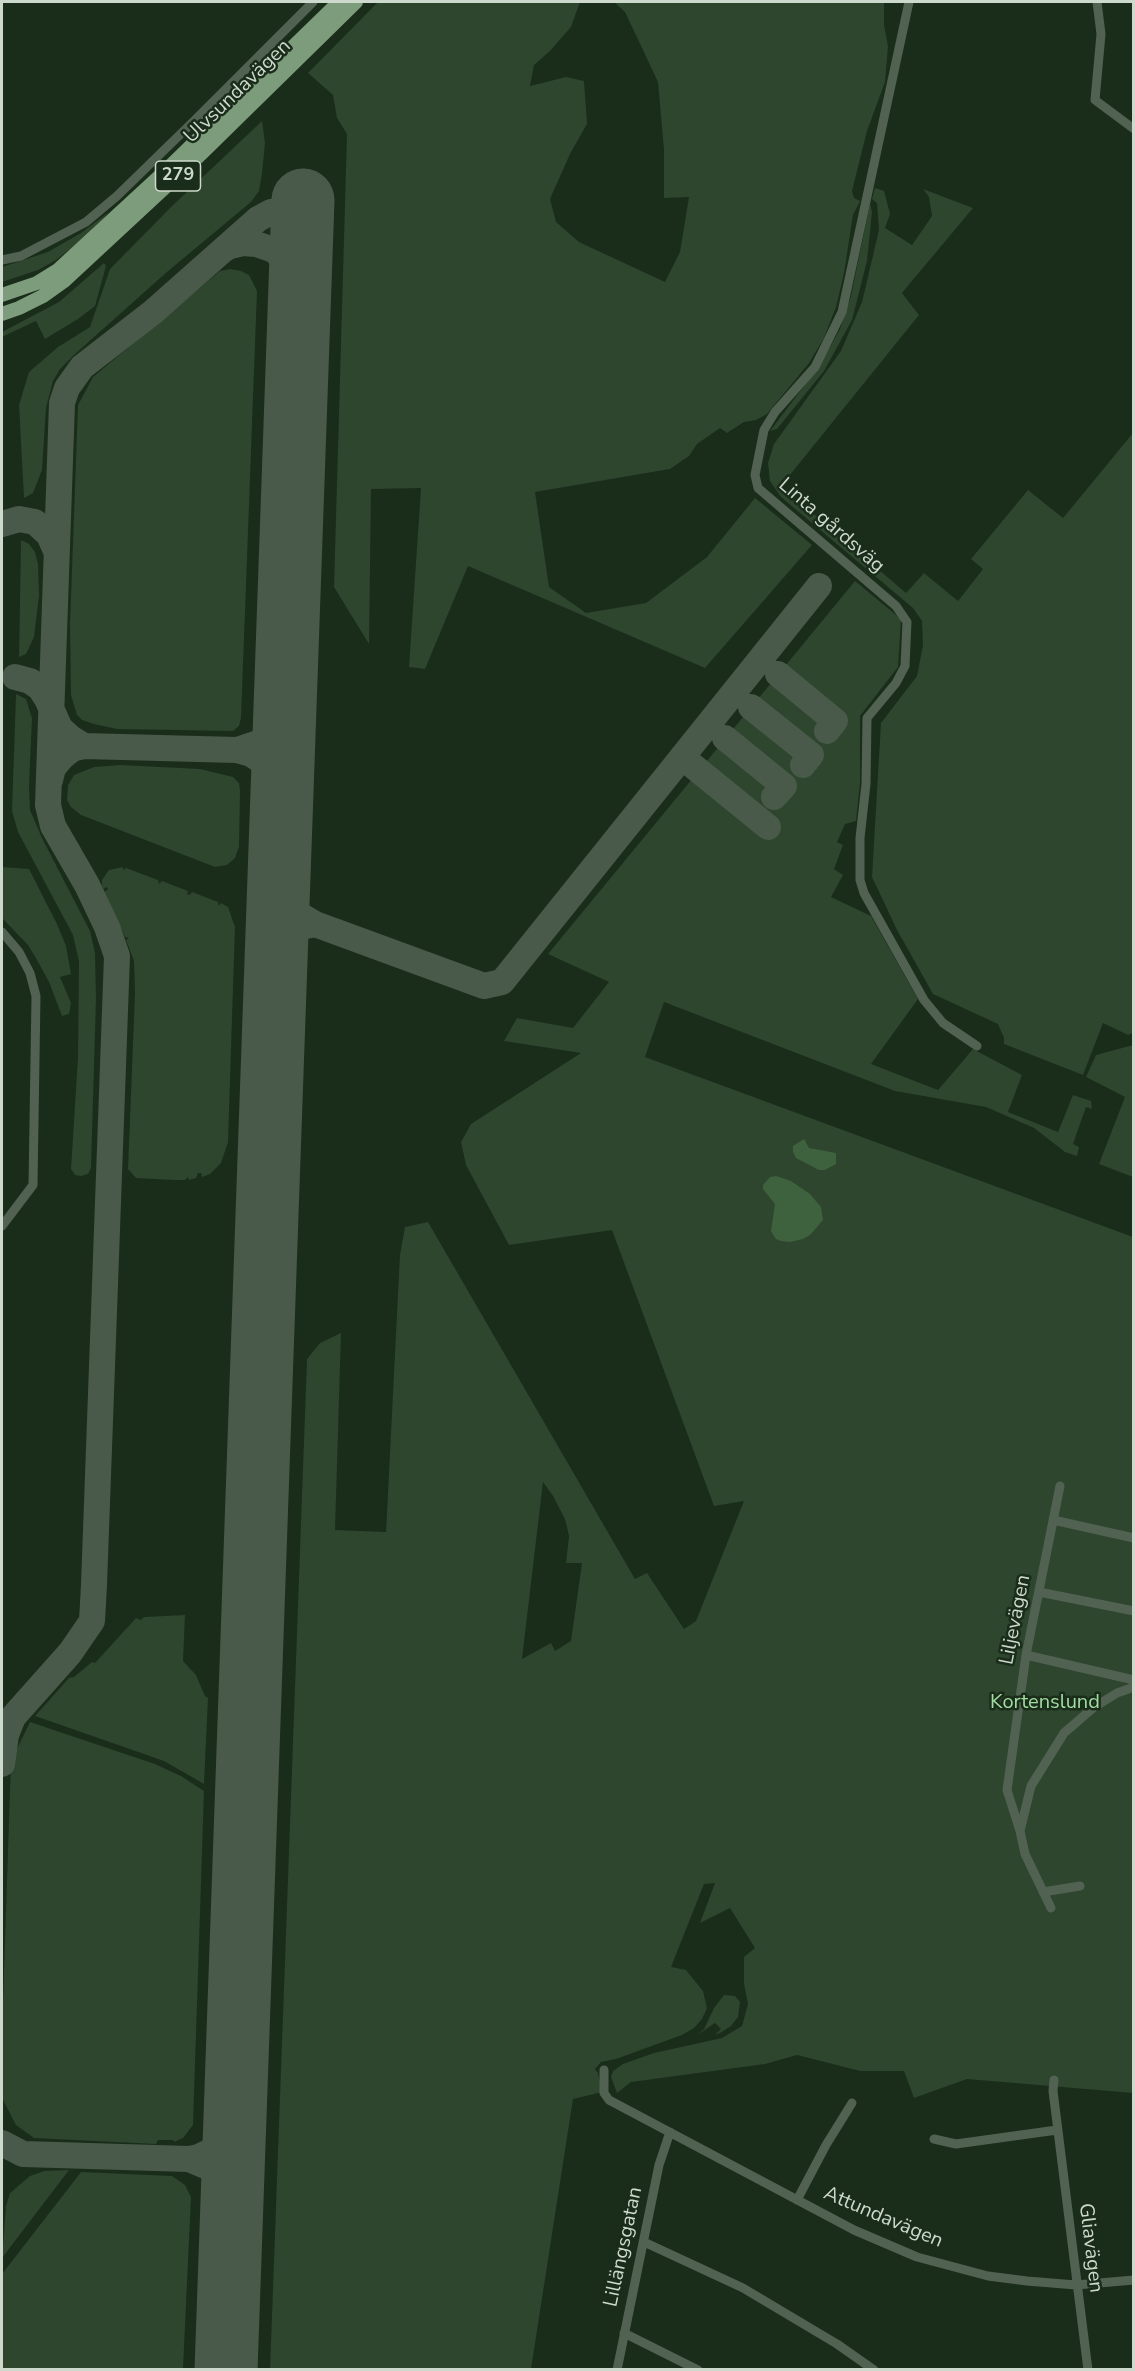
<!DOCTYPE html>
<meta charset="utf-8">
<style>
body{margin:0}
#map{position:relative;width:1135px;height:2371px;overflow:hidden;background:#1a2c1a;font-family:"Nunito Sans",sans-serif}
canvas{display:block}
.frame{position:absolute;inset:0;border:3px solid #cdd9cd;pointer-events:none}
</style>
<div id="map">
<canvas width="1135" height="2371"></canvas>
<div class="frame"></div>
</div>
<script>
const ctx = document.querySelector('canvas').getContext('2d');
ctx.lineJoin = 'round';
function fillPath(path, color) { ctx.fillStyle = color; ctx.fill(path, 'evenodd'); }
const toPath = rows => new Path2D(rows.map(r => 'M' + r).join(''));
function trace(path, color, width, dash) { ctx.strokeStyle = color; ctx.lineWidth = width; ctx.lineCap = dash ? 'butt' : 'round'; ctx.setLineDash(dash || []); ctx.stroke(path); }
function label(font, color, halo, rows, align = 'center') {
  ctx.font = font + ' "Nunito Sans",sans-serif'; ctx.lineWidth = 5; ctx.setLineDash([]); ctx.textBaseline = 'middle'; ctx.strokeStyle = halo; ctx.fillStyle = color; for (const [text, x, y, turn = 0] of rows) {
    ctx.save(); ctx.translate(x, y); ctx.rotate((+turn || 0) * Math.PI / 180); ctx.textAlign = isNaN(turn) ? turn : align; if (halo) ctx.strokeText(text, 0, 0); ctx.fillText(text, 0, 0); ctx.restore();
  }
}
fillPath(toPath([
 [378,2,580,2,571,27,550,51,534,65,530,86,566,77,584,81,587,124,570,154,550,199,556,222,579,242,665,282,680,252,689,197,664,198,664,150,658,82,625,12,614,2,884,2,884,25,888,46,885,82,867,131,852,191,854,198,860,201,853,215,844,273,836,307,824,338,809,363,767,414,756,420,744,422,727,433,720,428,697,444,689,456,670,469,535,492,549,587,586,613,646,603,707,557,755,498,812,545,705,668,468,566,425,669,409,667,421,488,371,489,369,644,334,587,347,134,337,118,333,95,308,73],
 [262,121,265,143,262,174,259,191,251,202,167,272,75,354,60,369,53,381,46,408,42,470,33,493,24,498,19,405,29,372,58,347,90,327,110,269,172,206],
 [875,188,884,191,890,214,885,228,912,245,932,216,929,197,923,189,973,208,902,293,919,315,781,486,906,593,924,573,958,601,983,569,971,559,1028,490,1063,518,1133,433,1133,1033,1128,1035,1103,1023,1083,1075,1004,1044,1004,1038,998,1024,933,994,897,930,872,877,881,723,917,676,923,645,922,621,913,608,781,497,770,481,768,463,774,444,841,351,862,302,879,230,877,203,872,199],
 [870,203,872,212,867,261,852,320,824,371,777,429,770,431,820,365,840,329,851,296],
 [109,212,88,235,56,260,38,270,2,282,2,267,48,252,81,233],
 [104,263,106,266,95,306,78,319,45,339,36,321,2,337,2,332,59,302],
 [230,269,241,271,249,275,257,291,241,718,239,726,233,731,117,729,94,724,82,720,77,715,71,695,70,624,78,405,93,377,220,271],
 [21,540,29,544,35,552,38,564,39,596,34,637,26,654,19,657],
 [855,581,901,619,898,667,860,716,860,783,856,821,845,824,837,842,843,845,834,869,843,875,831,897,871,916,918,999,871,1064,938,1090,973,1049,1022,1075,1008,1112,1058,1132,1073,1095,1091,1101,1092,1109,1086,1107,1073,1144,1079,1147,1077,1156,1065,1152,1034,1128,986,1107,895,1091,664,1002,645,1057,1133,1237,1133,2093,967,2079,914,2098,904,2071,860,2071,797,2055,765,2064,631,2082,617,2093,611,2077,613,2071,623,2064,654,2053,722,2038,742,2026,748,2004,744,1984,744,1957,755,1948,730,1908,700,1923,715,1883,704,1884,671,1967,686,1970,703,1991,707,2008,702,2019,694,2028,682,2035,616,2059,601,2062,595,2069,598,2073,602,2092,573,2099,531,2369,270,2370,307,1359,320,1343,341,1333,335,1530,386,1532,400,1255,405,1227,428,1222,635,1579,647,1573,684,1629,696,1621,744,1501,714,1506,612,1230,509,1245,466,1165,461,1142,471,1124,581,1053,504,1041,517,1018,573,1028,609,982,548,954],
 [543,1482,553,1496,565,1519,569,1536,566,1563,582,1563,571,1641,555,1651,551,1643,522,1659],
 [16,694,26,699,32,718,29,785,30,810,42,838,90,931,95,953,96,999,91,1168,88,1174,81,1176,75,1175,71,1169,78,1057,79,961,73,935,18,832,12,811],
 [120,765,200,769,233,777,239,783,240,791,239,847,235,858,227,865,215,867,81,815,71,807,67,800,68,785,74,775,94,767],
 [2,867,29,869,57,924,66,946,71,974,60,977,71,1003,69,1014,62,1016,49,982,37,960,28,945,2,918],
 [123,867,123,870,126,868,158,880,159,884,162,881,188,891,187,894,190,895,192,892,218,902,219,906,221,903,228,907,235,927,228,1142,221,1163,210,1174,202,1177,201,1173,198,1173,196,1178,189,1180,188,1177,185,1180,174,1180,136,1178,128,1169,135,993,134,961,126,940,129,938,125,937,104,892,108,889,107,887,103,889,102,886,102,880,109,870],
 [1133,1045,1134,1045,1133,1177,1099,1164,1125,1097,1086,1077,1096,1055],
 [185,1615,183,1661,196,1675,205,1696,208,1698,204,1784,164,1761,35,1716,69,1678,74,1677,92,1662,95,1663,136,1618,141,1620,144,1617],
 [30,1722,155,1764,181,1776,204,1791,193,2125,183,2138,174,2142,173,2140,158,2140,156,2144,34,2138,16,2125,2,2098,2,2032,11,1761],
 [724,1995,735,1996,740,2002,738,2017,731,2026,720,2033,715,2035,721,2029,715,2023,696,2036,704,2029,714,2008],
 [69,2170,2,2258,6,2206,10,2193,30,2176,44,2171],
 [81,2172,172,2176,185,2185,191,2197,183,2369,2,2369,2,2274]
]), '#2e452e');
fillPath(toPath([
 [804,1139,809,1148,836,1153,836,1164,825,1170,819,1170,796,1158,793,1152,793,1146],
 [776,1176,791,1181,810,1194,821,1207,823,1220,810,1235,803,1239,790,1242,781,1241,776,1239,771,1231,775,1204,763,1189,763,1185,770,1177]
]), '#3e623e');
trace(toPath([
 [223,250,230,246,243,243,256,244,274,250,292,267,297,281,300,298],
 [2,524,19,519,35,522,49,535,56,551],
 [778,674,835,721,827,731],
 [15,677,30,681,40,688,47,699,60,728,71,738,84,746,72,749,62,757,53,768,50,780],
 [751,707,811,755,803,765],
 [725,738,784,786,774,797],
 [84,746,237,750],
 [682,757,768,827],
 [282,792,274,775,265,763,251,754,237,750,264,741,275,731,285,715],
 [315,924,484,986,502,982,819,586],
 [276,958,279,944,287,933,301,927,315,924,293,911,284,899,279,880],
 [2,1764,6,1735,13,1717,70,1653,92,1621,94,1585,117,956,107,927,87,885,53,826,48,805,62,403,67,388,82,367,153,312,258,219,271,212,287,209,298,216,302,228],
 [2,2143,23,2154,189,2159,199,2157,217,2148,223,2141,235,2116],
 [189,2159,208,2167,218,2174,228,2192,232,2206]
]), '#4a5a4a', 26);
trace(toPath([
 [226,2370,303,200]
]), '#4a5a4a', 63);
trace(toPath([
 [909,2,842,312,815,367,775,412,764,430,755,475,758,488,896,606,907,622,905,666,896,683,867,718,866,784,860,838,860,880,864,893,924,1000,943,1023,977,1046],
 [1097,2,1101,34,1095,100,1134,129],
 [2,260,21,256,86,222,117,196,195,120,313,2],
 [2,932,19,952,30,973,36,996,33,1185,2,1226],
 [1053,1520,1134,1538],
 [1039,1592,1134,1611],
 [1026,1655,1134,1680],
 [1020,1831,1007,1790,1026,1655,1060,1486],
 [1043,1892,1080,1886],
 [1051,1908,1025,1854,1020,1831,1031,1786,1064,1733,1093,1708,1117,1693,1134,1687],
 [604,2070,604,2093,609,2100,854,2230,917,2257,988,2276,1027,2281,1076,2285,1134,2280],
 [1054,2080,1053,2091,1088,2370],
 [934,2139,956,2144,1057,2130],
 [797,2200,826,2145,852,2103],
 [644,2242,743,2288,837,2344,874,2370],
 [624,2333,698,2370],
 [617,2370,659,2165,670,2132]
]), '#526252', 9);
trace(toPath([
 [2,295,37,283,58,270,161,175,339,2],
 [2,314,19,308,43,296,64,281,203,152,356,2]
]), '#7c9c7b', 14);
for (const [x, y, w] of [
 [178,176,45]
]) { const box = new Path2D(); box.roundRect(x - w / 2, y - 15, w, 30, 4.5); ctx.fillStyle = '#1a2c1a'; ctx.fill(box); trace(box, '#cdd9cd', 1.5); }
label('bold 18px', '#cdd9cd', null, [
 ["279",178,176]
]);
label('20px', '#cdd9cd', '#1a2c1a', [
 ["Ulvsundavägen",238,92,-44],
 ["Linta gårdsväg",831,526,41],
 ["Liljevägen",1016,1620,-79],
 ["Attundavägen",883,2218,23],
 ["Lillängsgatan",624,2247,-78],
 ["Gliavägen",1090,2248,83]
]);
label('20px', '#a2dca1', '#1a2c1a', [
 ["Kortenslund",1045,1703]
]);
</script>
